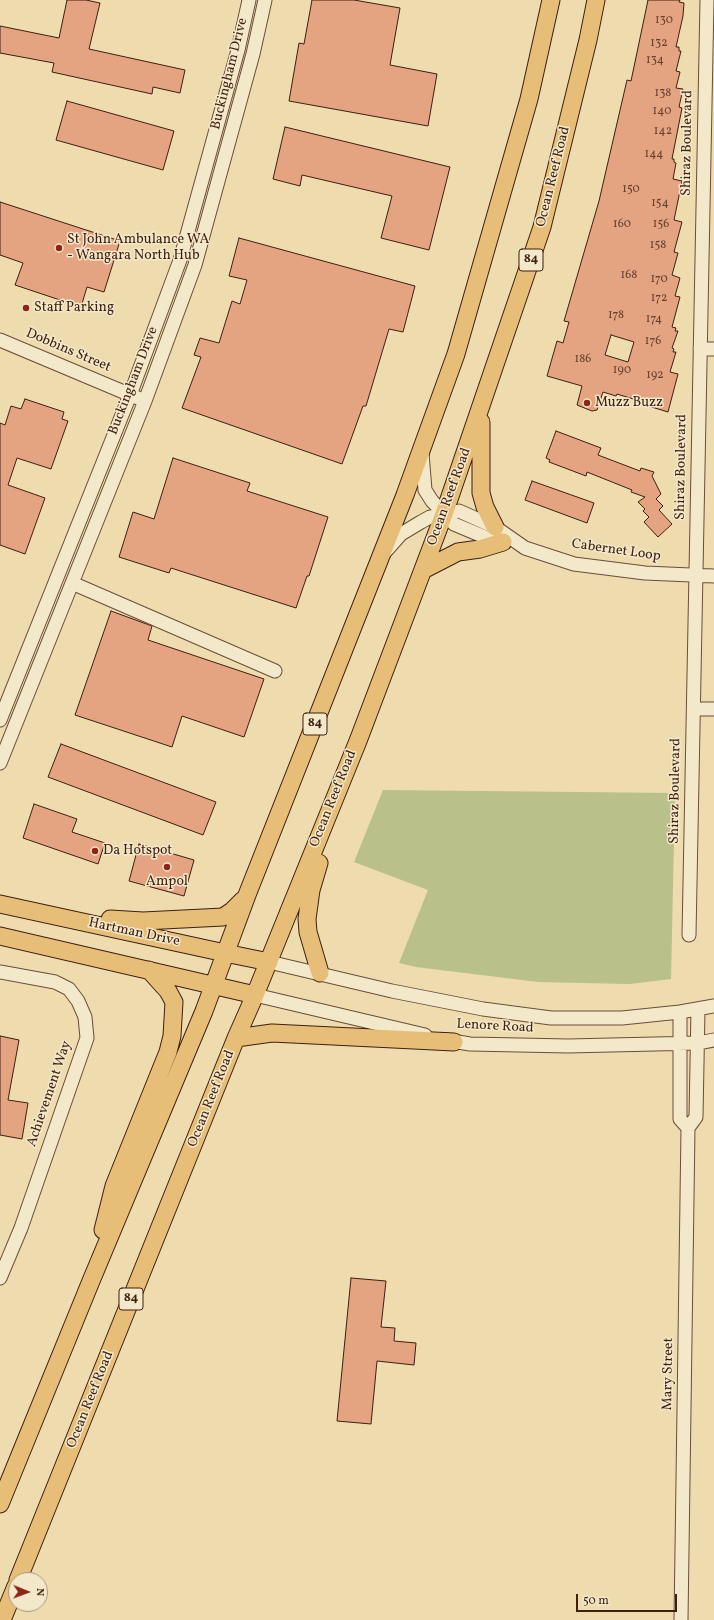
<!DOCTYPE html>
<style>
body{margin:0}
#map{position:relative;width:714px;height:1620px;overflow:hidden;background:#eedbae;font-family:Vollkorn,serif}
canvas{display:block}
.north{position:absolute;left:8px;top:1572px;width:40px;height:40px;box-sizing:border-box;background:#f4e8ca;border:1px solid #ab9880;border-radius:50%;rotate:91deg;font-size:11px;font-weight:700;line-height:16px;text-align:center;color:#3e1f11}
.north::after{content:'';display:block;margin:auto;width:14px;height:18px;background:#8f2418;clip-path:polygon(50% 0,100% 100%,50% 72%,0 100%)}
.scale{position:absolute;left:576px;top:1594px;width:101px;height:18px;box-sizing:border-box;border:2px solid #3e1f11;border-top:0;padding-left:5px;font-size:12px;line-height:14px;white-space:nowrap;color:#3e1f11;-webkit-text-stroke:3px #f4e8ca;paint-order:stroke}
</style>
<div id="map">
<canvas width="714" height="1620"></canvas>
<div class="north">N</div>
<div class="scale">50 m</div>
</div>
<script>
const ctx = document.querySelector('canvas').getContext('2d');
ctx.lineJoin = 'round';
function fillPath(path, color) { ctx.fillStyle = color; ctx.fill(path, 'evenodd'); }
const toPath = rows => new Path2D(rows.map(r => 'M' + r).join(''));
function trace(path, color, width, dash) { ctx.strokeStyle = color; ctx.lineWidth = width; ctx.lineCap = dash ? 'butt' : 'round'; ctx.setLineDash(dash || []); ctx.stroke(path); }
function label(font, color, halo, rows, align = 'center') {
  ctx.font = font + ' Vollkorn,serif'; ctx.lineWidth = 3; ctx.setLineDash([]); ctx.textBaseline = 'middle'; ctx.strokeStyle = halo; ctx.fillStyle = color; for (const [text, x, y, turn = 0] of rows) {
    ctx.save(); ctx.translate(x, y); ctx.rotate((+turn || 0) * Math.PI / 180); ctx.textAlign = isNaN(turn) ? turn : align; if (halo) ctx.strokeText(text, 0, 0); ctx.fillText(text, 0, 0); ctx.restore();
  }
}
fillPath(toPath([
 [383,790,675,793,671,979,630,984,538,982,416,967,399,963,428,890,354,862]
]), '#b9c08a');
const building = toPath([
 [67,0,86,0,100,3,89,49,185,70,180,93,153,87,152,94,52,72,54,63,0,53,0,26,59,38,67,0],
 [312,0,354,0,400,8,390,65,437,74,428,126,289,101,299,43,304,44,312,0],
 [648,0,680,0,679,2,684,3,683,16,676,47,679,47,679,51,681,51,676,71,680,72,676,88,683,89,679,107,682,108,672,159,674,159,674,162,676,163,673,179,682,181,674,220,682,222,674,252,678,253,672,275,680,278,675,296,680,297,672,327,676,328,675,331,678,331,672,348,674,349,673,352,676,352,670,372,678,374,668,412,645,405,646,403,617,394,616,396,603,392,597,410,592,411,577,405,582,386,547,376,557,341,563,343,569,322,564,321,599,201,627,80,631,81,648,0],
 [611,335,634,342,628,362,605,355,611,335],
 [67,101,174,131,163,170,56,140,67,101],
 [285,127,450,167,429,250,381,238,392,196,302,175,300,186,273,179,285,127],
 [0,202,120,241,104,292,87,287,81,307,15,285,23,263,0,255,0,202],
 [239,238,415,286,403,332,389,329,366,406,363,406,342,464,182,408,201,357,194,355,200,338,219,343,232,301,240,304,247,280,229,276,239,238],
 [25,399,64,412,62,419,68,421,51,469,17,458,8,485,45,498,25,554,0,545,0,423,5,425,11,406,21,409,25,399],
 [556,431,601,448,598,455,640,471,641,468,654,472,652,476,661,494,656,499,663,506,659,510,672,524,658,537,644,522,649,517,643,511,645,509,638,502,645,497,631,492,632,490,587,472,586,476,549,462,550,460,546,458,556,431],
 [173,458,250,483,247,491,328,517,309,576,307,576,296,608,171,568,169,573,119,557,133,512,154,519,173,458],
 [532,481,594,503,587,523,525,500,532,481],
 [111,611,152,626,148,640,264,679,244,737,182,716,172,747,75,715,111,611],
 [61,744,216,802,203,835,48,777,61,744],
 [34,804,77,819,72,832,105,843,98,864,23,838,34,804],
 [139,844,194,860,184,896,129,881,139,844],
 [0,1036,19,1040,8,1100,28,1103,22,1139,0,1135,0,1036],
 [351,1278,386,1281,381,1327,395,1328,394,1341,416,1343,414,1365,377,1361,371,1424,337,1421,351,1278]
]);
fillPath(building, '#e4a381');
trace(building, '#3e1f11', 1);
const minor = toPath([
 [0,340,138,398],
 [700,349,714,349],
 [422,453,425,490,432,501,454,524,492,540,503,542],
 [386,551,401,534,421,522,430,517,459,511,495,527,525,548,574,564,645,573,714,576],
 [72,583,275,671],
 [694,709,714,709],
 [0,720,130,395,180,260,238,50,249,0],
 [0,763,145,401,195,265,253,54,265,0],
 [689,935,707,0],
 [269,962,392,991,483,1009,551,1018,622,1018,680,1012,714,1006],
 [0,972,55,982,69,989,78,1001,85,1017,87,1038,21,1228,0,1278],
 [255,995,425,1035],
 [680,1012,680,1119,688,1128],
 [446,1040,470,1044,568,1046,698,1043,714,1040],
 [681,1620,688,1128,696,1117,698,1009]
]);
const major = toPath([
 [481,422,481,493,485,507,495,527],
 [423,570,458,552,480,549,503,542],
 [319,863,311,890,307,919,308,932,320,973],
 [0,904,225,953,269,962],
 [110,919,143,921,223,917,232,911,243,900],
 [0,936,255,995],
 [236,1038,272,1033,454,1042],
 [103,1230,114,1186,168,1052,172,1036,174,1002,168,991,149,970],
 [0,1504,91,1281,204,1011,247,895,405,495,456,354,529,99,551,0],
 [18,1580,236,1038,255,995,358,741,444,514,542,227,588,40,596,0],
 [2,1620,16,1586]
]);
trace(minor, '#6a4e38', 15);
trace(major, '#3e1f11', 19);
trace(minor, '#f4e8ca', 13);
trace(major, '#e7be77', 17);
for (const [x, y, r, color] of [
 [59,248,4,"#8f2418"],
 [26,308,4,"#8f2418"],
 [587,403,4,"#8f2418"],
 [95,851,4,"#8f2418"],
 [167,867,4,"#8f2418"]
]) { const dot = new Path2D(); dot.arc(x, y, r, 0, 2 * Math.PI); ctx.fillStyle = color; ctx.fill(dot); trace(dot, '#f4e8ca', 1.5); }
label('12px', '#68402d', null, [
 ["130",664,21],
 ["132",659,44],
 ["134",655,61],
 ["138",663,94],
 ["140",662,112],
 ["142",663,132],
 ["144",654,155],
 ["150",631,190],
 ["154",660,204],
 ["160",622,225],
 ["156",661,225],
 ["158",658,246],
 ["168",629,276],
 ["170",659,280],
 ["172",659,299],
 ["178",616,316],
 ["174",654,320],
 ["176",653,342],
 ["186",583,360],
 ["190",622,371],
 ["192",655,376]
]);
for (const [x, y, w] of [
 [531,260,24],
 [315,724,24],
 [131,1299,24]
]) { const box = new Path2D(); box.roundRect(x - w / 2, y - 11, w, 22, 3); ctx.fillStyle = '#f4e8ca'; ctx.fill(box); trace(box, '#3e1f11', 1); }
label('bold 13px', '#3e1f11', null, [
 ["84",531,260],
 ["84",315,724],
 ["84",131,1299]
]);
label('14px', '#3e1f11', '#f4e8ca', [
 ["Buckingham Drive",230,74,-76],
 ["Shiraz Boulevard",688,143,-89],
 ["Ocean Reef Road",554,177,-76],
 ["Dobbins Street",68,351,23],
 ["Buckingham Drive",134,381,-69],
 ["Shiraz Boulevard",682,467,-89],
 ["Ocean Reef Road",450,497,-70],
 ["Cabernet Loop",616,551,8],
 ["Shiraz Boulevard",676,791,-89],
 ["Ocean Reef Road",334,799,-68],
 ["Hartman Drive",134,933,12],
 ["Lenore Road",495,1027,3],
 ["Achievement Way",50,1094,-71],
 ["Ocean Reef Road",212,1099,-68],
 ["Mary Street",669,1374,-89],
 ["Ocean Reef Road",91,1400,-68]
]);
label('14px', '#3e1f11', '#f4e8ca', [
 ["St John Ambulance WA",67,240],
 ["- Wangara North Hub",67,256],
 ["Staff Parking",34,308],
 ["Muzz Buzz",595,403],
 ["Da Hotspot",103,851],
 ["Ampol",167,882,"center"]
], 'left');
</script>
